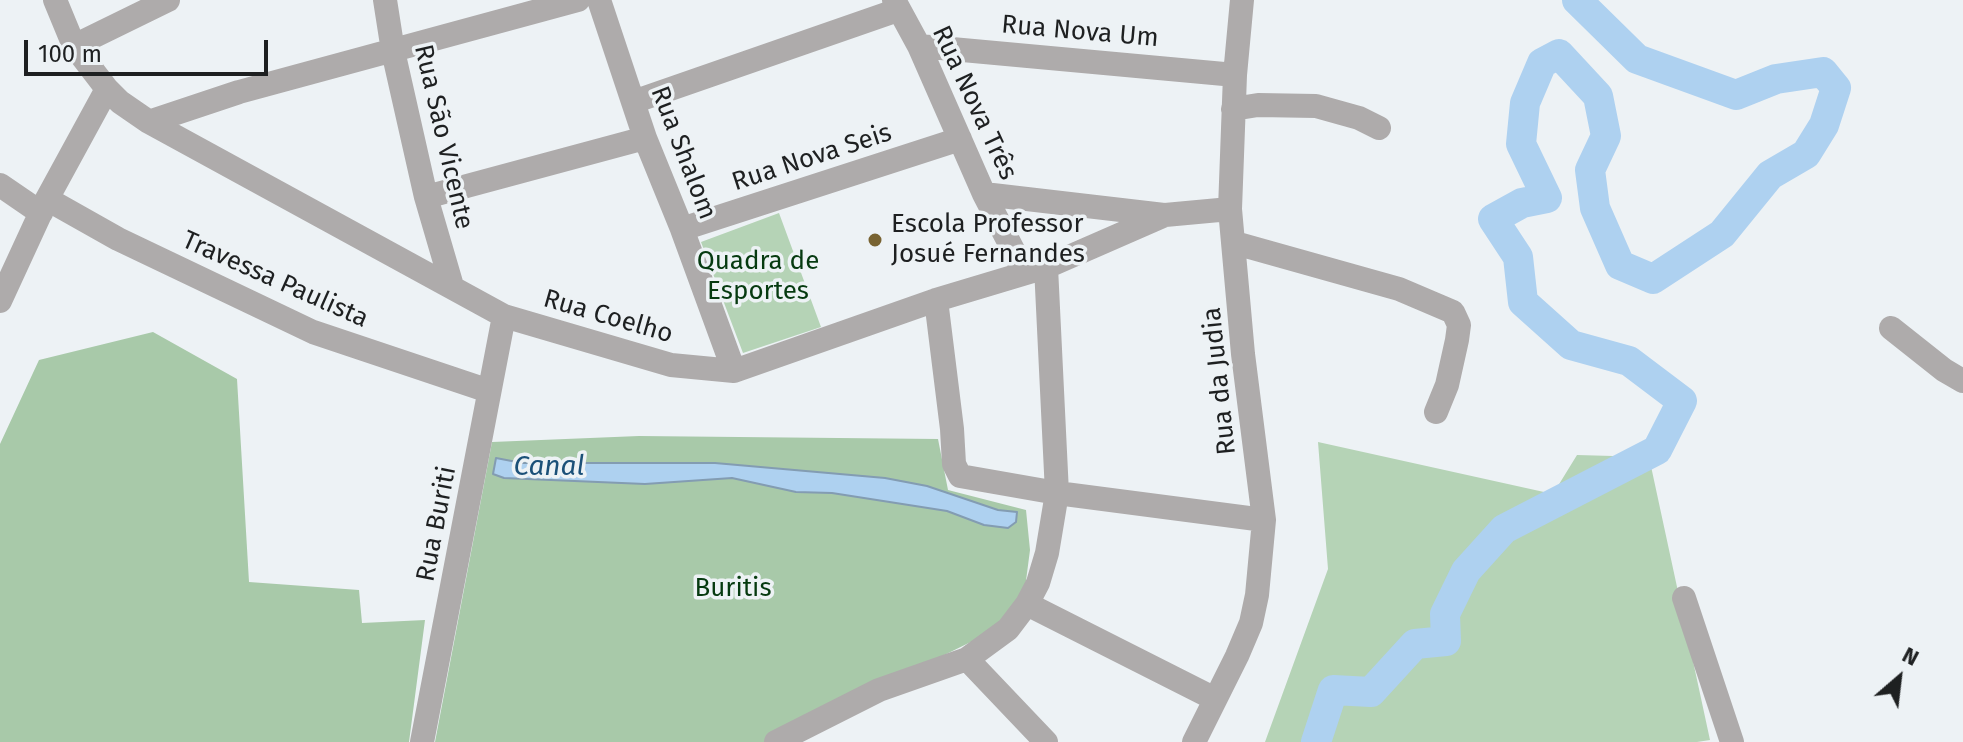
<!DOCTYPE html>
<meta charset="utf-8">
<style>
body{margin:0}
#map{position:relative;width:1963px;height:742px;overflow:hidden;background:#edf2f5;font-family:"Fira Sans",sans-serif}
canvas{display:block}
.north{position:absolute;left:1859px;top:638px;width:80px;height:80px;-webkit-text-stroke:6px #edf2f5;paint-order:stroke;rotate:28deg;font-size:22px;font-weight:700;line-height:32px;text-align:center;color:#1e2021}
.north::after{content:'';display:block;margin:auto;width:28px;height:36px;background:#1e2021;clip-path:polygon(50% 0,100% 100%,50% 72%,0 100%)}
.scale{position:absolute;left:24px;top:40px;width:244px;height:36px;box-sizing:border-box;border:4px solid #1e2021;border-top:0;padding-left:10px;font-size:24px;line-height:28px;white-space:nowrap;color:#1e2021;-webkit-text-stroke:6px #edf2f5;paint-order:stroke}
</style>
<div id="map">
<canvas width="1963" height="742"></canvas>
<div class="north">N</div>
<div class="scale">100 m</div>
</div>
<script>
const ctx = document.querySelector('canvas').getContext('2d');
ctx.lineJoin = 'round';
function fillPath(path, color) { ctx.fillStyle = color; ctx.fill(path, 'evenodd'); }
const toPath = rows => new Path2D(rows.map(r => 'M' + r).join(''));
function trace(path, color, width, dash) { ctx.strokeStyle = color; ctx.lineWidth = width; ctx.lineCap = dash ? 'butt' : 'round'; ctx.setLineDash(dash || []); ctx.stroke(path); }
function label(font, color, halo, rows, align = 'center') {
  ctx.font = font + ' "Fira Sans",sans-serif'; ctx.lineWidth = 7; ctx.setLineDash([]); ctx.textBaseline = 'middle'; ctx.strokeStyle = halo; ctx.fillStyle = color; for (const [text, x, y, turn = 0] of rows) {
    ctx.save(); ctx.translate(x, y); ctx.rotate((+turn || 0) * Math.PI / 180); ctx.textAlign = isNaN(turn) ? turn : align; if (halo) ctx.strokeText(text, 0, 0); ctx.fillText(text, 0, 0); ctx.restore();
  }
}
fillPath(toPath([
 [779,213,821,327,743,353,701,242],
 [1318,442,1553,494,1577,455,1649,457,1710,740,1697,742,1265,742,1328,569]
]), '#b5d3b6');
fillPath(toPath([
 [153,332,237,379,249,582,359,590,362,623,425,620,409,742,0,742,0,444,39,360],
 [639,436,938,439,948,490,1026,510,1030,550,1024,596,993,631,768,742,435,742,492,442]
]), '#a8c9a9');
const water = toPath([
 [496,458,522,463,715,463,885,478,927,486,998,510,1017,512,1016,522,1008,528,984,525,947,511,832,493,796,492,732,478,645,484,504,478,493,474,496,458]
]);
fillPath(water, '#aed1f0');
trace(water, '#839cb2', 2);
trace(toPath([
 [1316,742,1333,690,1371,692,1415,644,1446,641,1445,614,1466,571,1504,529,1657,450,1682,401,1629,361,1571,345,1523,302,1518,257,1493,219,1522,203,1547,198,1521,144,1525,103,1542,63,1559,54,1598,96,1606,136,1590,170,1595,208,1620,265,1653,279,1722,234,1770,175,1806,154,1824,125,1836,88,1823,72,1776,79,1736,95,1637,59,1577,0]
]), '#aed1f0', 30);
trace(toPath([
 [55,0,74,46,107,89,120,102,149,122,504,316,671,365,734,371,936,300,1046,267,1165,215,1230,209],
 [385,0,393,51,426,197,452,286],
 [599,0,645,138,682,229,734,371],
 [894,0,919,46,984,194,1025,273],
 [74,46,168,0],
 [919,46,1235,75],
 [633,102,898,10],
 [1233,109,1258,105,1316,106,1359,118,1379,128],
 [149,122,239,92,578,0],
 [0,185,41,213],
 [984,194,1164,215],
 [426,197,645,138],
 [47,199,118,239,313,332,489,391],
 [682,229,960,139],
 [1235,243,1399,289,1453,312,1459,325,1457,340,1447,385,1436,412],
 [936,300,952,429,954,464,960,476,1057,493,1264,520],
 [0,301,47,199,107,89],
 [1891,328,1944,370,1963,381],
 [1684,598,1732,742],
 [1027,604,1215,699],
 [967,659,1046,742],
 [422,742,504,316],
 [776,742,879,690,967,659,1008,629,1027,604,1038,583,1047,553,1057,493,1046,267],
 [1194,742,1237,656,1251,623,1257,595,1264,520,1243,354,1230,209,1235,75,1242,0]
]), '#aeabab', 24);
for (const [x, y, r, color] of [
 [875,240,8,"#786332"]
]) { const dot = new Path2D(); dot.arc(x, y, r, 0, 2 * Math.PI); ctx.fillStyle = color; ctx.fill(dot); trace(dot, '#edf2f5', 3); }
label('26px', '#1e2021', '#edf2f5', [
 ["Rua Nova Um",1080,32,5],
 ["Rua Nova Três",974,103,65],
 ["Rua São Vicente",443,137,77],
 ["Rua Shalom",683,153,69],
 ["Rua Nova Seis",812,158,-18],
 ["Travessa Paulista",275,280,24],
 ["Rua Coelho",608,317,16],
 ["Rua da Judia",1220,381,-96],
 ["Rua Buriti",437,524,-79]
]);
label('26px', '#1e2021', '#edf2f5', [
 ["Escola Professor",891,225],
 ["Josué Fernandes",891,255]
], 'left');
label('26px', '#063a10', '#edf2f5', [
 ["Quadra de",758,262],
 ["Esportes",758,292],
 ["Buritis",733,589]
]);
label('italic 28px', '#1b5078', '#edf2f5', [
 ["Canal",549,467]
]);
</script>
